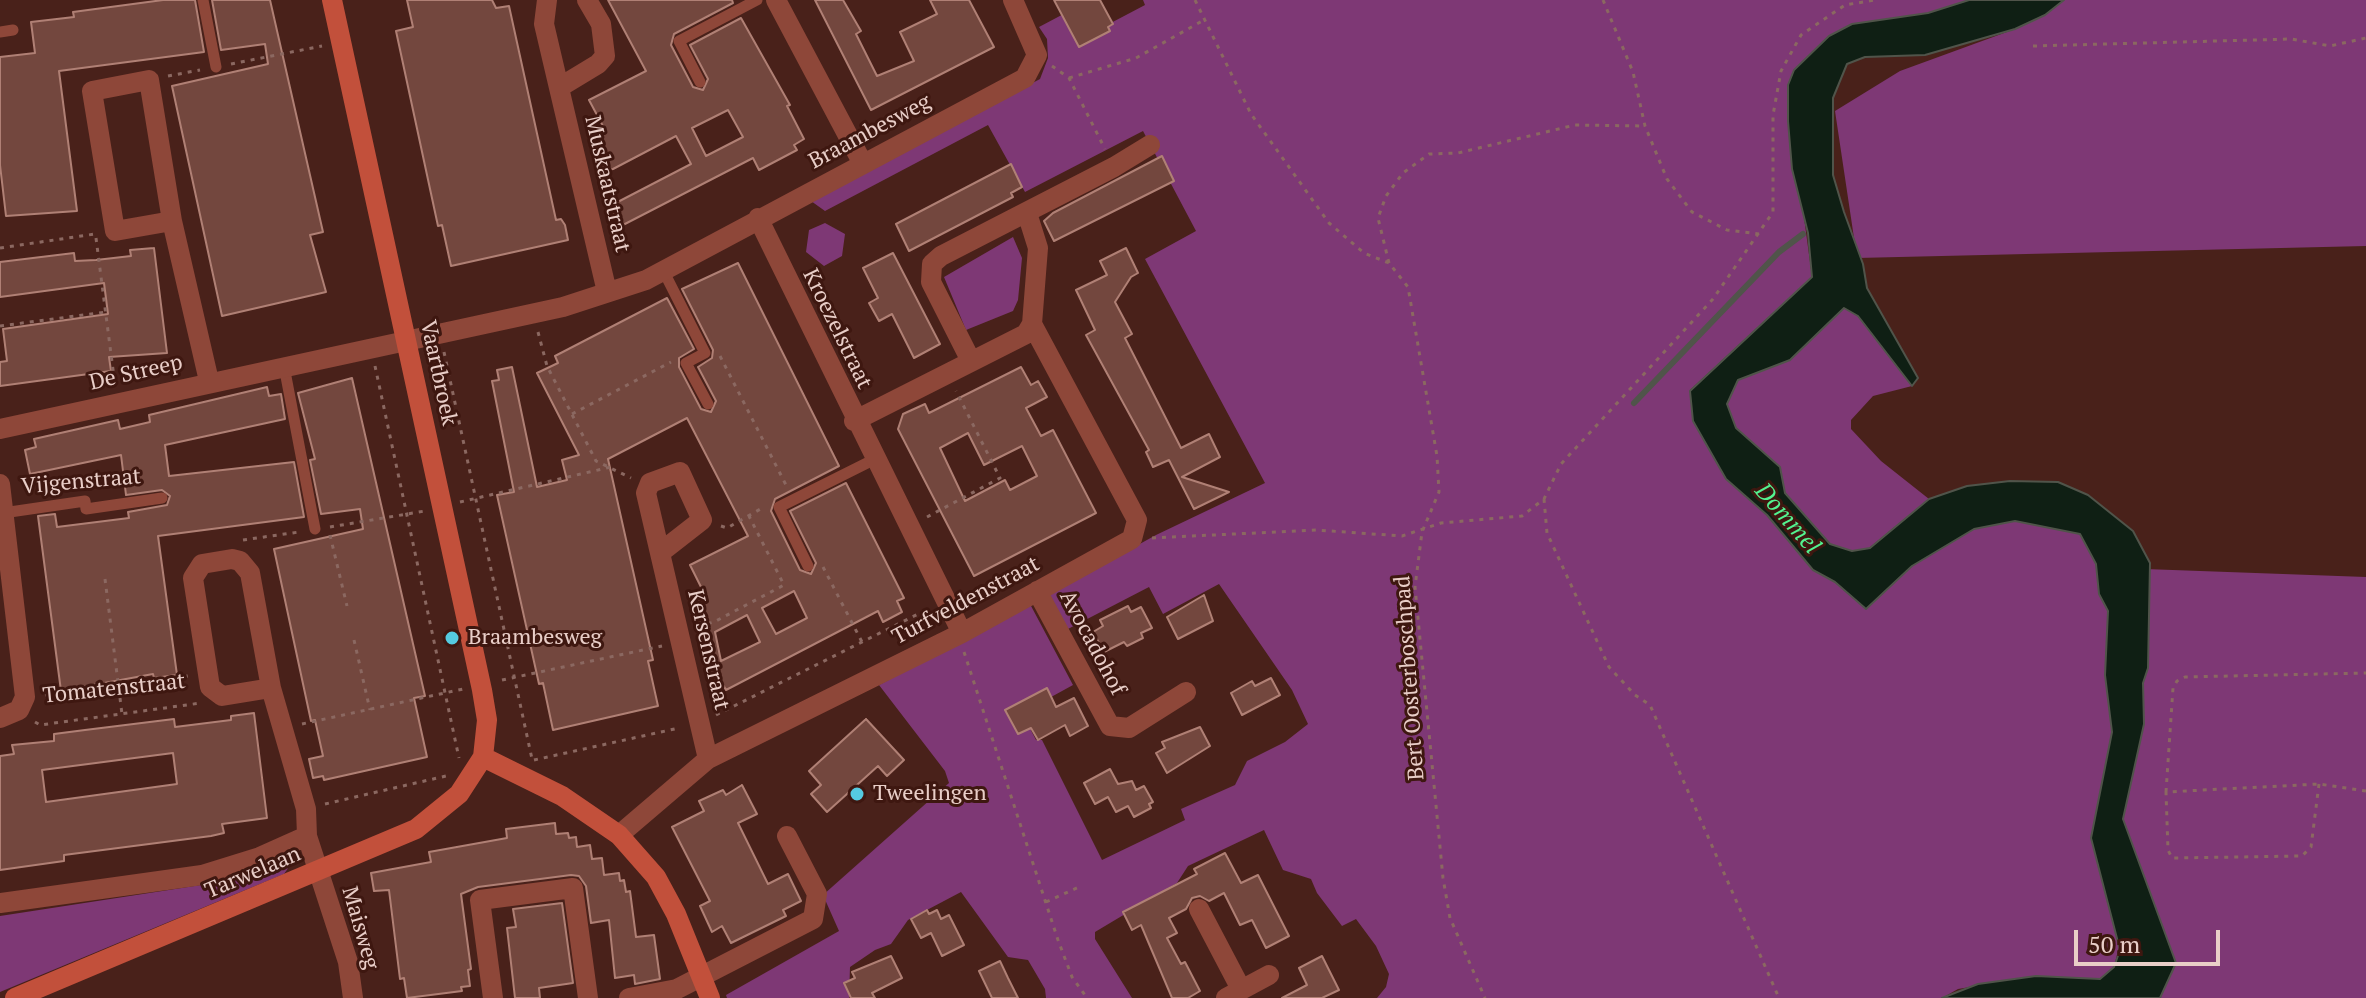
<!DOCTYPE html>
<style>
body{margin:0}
#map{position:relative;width:2366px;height:998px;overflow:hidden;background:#49211a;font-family:"PT Serif",serif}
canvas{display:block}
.scale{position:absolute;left:2074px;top:930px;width:146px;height:36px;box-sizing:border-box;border:4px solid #e9cec8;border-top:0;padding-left:10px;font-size:24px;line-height:28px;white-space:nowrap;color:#e9cec8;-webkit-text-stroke:6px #3e1710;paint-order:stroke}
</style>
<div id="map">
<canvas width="2366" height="998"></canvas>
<div class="scale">50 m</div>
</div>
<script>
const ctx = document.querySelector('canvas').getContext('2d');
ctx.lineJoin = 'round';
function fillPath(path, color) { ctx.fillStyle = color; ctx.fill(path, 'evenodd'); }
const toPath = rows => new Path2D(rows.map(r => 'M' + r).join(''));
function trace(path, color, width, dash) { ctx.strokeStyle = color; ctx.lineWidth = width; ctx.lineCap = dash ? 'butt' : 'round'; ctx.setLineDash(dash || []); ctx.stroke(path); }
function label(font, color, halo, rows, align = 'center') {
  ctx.font = font + ' "PT Serif",serif'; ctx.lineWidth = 6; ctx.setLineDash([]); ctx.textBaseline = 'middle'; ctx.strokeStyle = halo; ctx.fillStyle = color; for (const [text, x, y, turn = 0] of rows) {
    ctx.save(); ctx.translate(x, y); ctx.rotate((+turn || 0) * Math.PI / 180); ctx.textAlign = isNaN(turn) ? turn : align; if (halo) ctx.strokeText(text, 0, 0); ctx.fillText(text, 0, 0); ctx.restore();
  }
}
fillPath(toPath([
 [1143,0,1969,0,1928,13,1852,24,1803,210,1812,277,1690,390,1726,479,1767,515,1813,570,1835,582,1866,609,1912,566,1974,529,2015,521,2078,532,2089,544,2096,565,2099,594,2108,611,2105,675,2112,732,2091,838,2120,942,2114,967,2100,979,2036,976,1958,989,1942,998,1377,998,1386,987,1389,974,1376,946,1356,919,1342,926,1317,893,1311,879,1283,870,1264,830,1188,866,1177,883,1095,932,1095,939,1132,998,1046,998,1045,989,1028,960,1008,957,961,892,908,920,891,944,875,950,850,967,849,998,727,998,726,995,839,931,823,895,949,783,945,771,879,685,1030,604,1073,685,1022,713,1036,740,1042,740,1102,860,1185,820,1181,809,1235,785,1247,761,1285,742,1308,724,1292,690,1219,584,1163,614,1149,587,1066,630,1049,594,1156,535,1265,483,1145,259,1196,231,1143,131,1025,192,988,125,825,211,811,201,1040,79,1048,58,1047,39,1039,27,1073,9,1088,35,1145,5],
 [2064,0,2366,0,2366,246,1857,258,1835,111,1900,71,2015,29,2045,15],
 [825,223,845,234,842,256,824,266,806,252,809,230],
 [1013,237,1022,258,1018,300,1013,311,966,330,944,277],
 [1844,308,1858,316,1912,386,1873,396,1851,420,1851,429,1881,461,1929,499,1869,548,1852,552,1830,544,1785,493,1780,467,1736,428,1727,404,1738,380,1790,360],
 [2145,569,2366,577,2366,998,2160,998,2176,963,2123,819,2144,724,2143,683,2148,668],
 [296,849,298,854,284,874,0,992,0,916,227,881,273,863,275,858]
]), '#7e3875');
const water = toPath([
 [1969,0,2064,0,2045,15,2015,29,1925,55,1865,57,1847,64,1833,98,1833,175,1844,212,1863,264,1867,288,1918,378,1912,386,1858,316,1844,308,1790,360,1738,380,1727,404,1736,428,1780,467,1785,493,1830,544,1852,551,1870,548,1929,499,1967,486,2010,481,2058,482,2088,495,2133,531,2150,563,2148,668,2143,683,2144,724,2123,819,2176,963,2160,998,1942,998,1978,984,2036,976,2100,979,2114,967,2120,950,2091,838,2112,732,2105,675,2108,611,2099,594,2096,564,2080,534,2015,521,1974,529,1912,566,1866,609,1835,582,1813,570,1767,515,1726,479,1693,421,1690,391,1812,277,1808,233,1792,169,1788,121,1788,85,1794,70,1829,36,1852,24,1928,13,1969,0]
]);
fillPath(water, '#0f1f14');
trace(water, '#50544a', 2);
trace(toPath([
 [1634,403,1779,252,1803,234]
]), '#50544a', 6);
const building = toPath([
 [163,0,195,0,204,52,59,71,77,211,6,216,0,165,0,57,35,53,31,22,74,17,73,12,163,0],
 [212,0,270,0,323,232,310,235,326,292,222,316,172,86,268,64,265,44,221,50,212,0],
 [407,0,492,0,496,8,509,6,556,220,561,219,565,225,568,240,451,266,442,225,438,226,396,31,413,27,407,0],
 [608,0,732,0,733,3,674,34,671,45,693,87,703,90,708,79,690,45,741,18,790,105,787,106,804,139,794,145,797,150,759,170,753,158,621,226,610,206,691,164,676,136,613,169,597,172,588,133,605,130,589,100,646,71,608,0],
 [728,110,743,137,706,156,692,128,728,110],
 [815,0,843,0,861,31,856,34,877,76,914,61,900,32,937,14,930,0,969,0,994,47,871,110,815,0],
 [1054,0,1100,0,1113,24,1108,27,1110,31,1079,47,1054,0],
 [1162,156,1174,181,1054,241,1044,221,1053,213,1162,156],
 [1011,164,1022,187,1011,193,1013,197,909,251,896,224,1011,164],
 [154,248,167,353,109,357,111,371,0,386,0,362,7,361,3,329,108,314,104,283,0,297,0,262,74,253,75,261,96,260,131,256,130,250,154,248],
 [1126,248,1138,273,1131,277,1115,302,1132,334,1125,338,1181,448,1209,434,1220,457,1182,477,1229,492,1194,509,1169,460,1153,467,1146,452,1149,450,1086,335,1095,330,1076,290,1107,275,1100,261,1126,248],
 [893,253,940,344,914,358,892,314,879,321,869,303,878,298,863,268,893,253],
 [738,263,839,466,775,499,771,511,800,570,811,574,816,563,790,511,846,483,904,598,897,601,902,612,883,622,878,611,726,690,721,681,710,687,690,598,705,595,690,565,748,536,687,418,608,459,653,660,648,661,658,706,553,730,543,683,539,684,497,495,514,492,492,381,499,380,497,370,512,367,537,487,567,480,562,460,579,455,537,373,558,363,555,356,667,298,694,349,679,358,679,367,701,409,711,412,716,401,698,367,712,358,713,350,682,289,738,263],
 [794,591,807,618,776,634,762,608,794,591],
 [747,615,760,642,721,661,715,632,747,615],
 [1021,367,1031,385,1038,381,1047,397,1026,408,1041,436,1053,430,1096,513,974,576,898,429,903,414,925,404,929,413,1021,367],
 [968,433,984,465,1022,446,1037,476,1010,490,1005,480,965,501,940,448,968,433],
 [352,378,425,696,414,698,427,757,324,780,323,776,313,778,309,759,323,756,315,720,311,721,274,549,363,529,360,509,321,514,310,460,315,459,298,393,352,378],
 [267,387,269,396,281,394,285,419,165,445,169,476,294,462,304,517,158,536,177,675,154,678,153,674,61,691,38,516,55,514,57,527,129,518,128,512,167,505,170,496,162,490,126,495,121,455,30,474,25,450,36,447,34,439,118,420,120,429,150,422,149,415,267,387],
 [1204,595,1213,621,1178,639,1167,617,1204,595],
 [1128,606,1131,612,1141,607,1152,628,1141,633,1143,638,1127,646,1124,642,1104,652,1093,632,1103,626,1100,620,1128,606],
 [1271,678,1280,695,1242,715,1231,693,1252,681,1255,686,1271,678],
 [1047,688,1056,707,1074,698,1088,726,1070,736,1065,725,1038,740,1031,728,1018,734,1005,710,1047,688],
 [254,713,267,818,222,824,224,833,211,836,64,855,64,861,0,870,0,756,14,754,12,745,54,741,54,734,85,730,174,719,175,727,231,720,231,716,254,713],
 [173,753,177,784,46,802,42,770,173,753],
 [866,719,904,760,887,776,878,766,827,812,811,794,821,785,809,771,866,719],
 [1200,727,1210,746,1167,773,1156,753,1165,748,1162,742,1200,727],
 [1110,769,1118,784,1132,781,1136,790,1144,786,1153,802,1149,804,1151,808,1134,817,1128,806,1116,812,1108,797,1095,804,1084,783,1110,769],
 [742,785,757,814,738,823,768,884,788,874,801,901,783,910,786,916,731,943,722,926,712,932,700,906,710,901,672,827,704,811,699,801,723,790,726,795,742,785],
 [555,823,556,834,568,833,569,838,576,837,577,847,590,845,592,859,602,858,604,875,619,873,620,881,624,880,626,892,630,891,636,937,654,935,660,979,635,984,634,975,615,978,609,920,591,923,586,886,579,876,571,875,478,887,461,894,471,969,468,970,470,986,461,987,462,991,407,998,404,978,400,979,389,890,374,891,371,873,431,862,429,852,507,838,506,829,555,823],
 [1225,853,1241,883,1258,875,1289,936,1266,948,1252,920,1240,925,1224,893,1209,901,1200,896,1192,898,1186,909,1169,918,1177,933,1167,938,1181,964,1185,962,1200,991,1188,998,1172,998,1141,925,1132,930,1123,912,1197,874,1194,869,1225,853],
 [562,903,573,983,539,988,540,998,515,998,507,928,516,927,513,909,562,903],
 [927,910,929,914,937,910,941,919,949,915,964,945,942,956,931,933,921,938,911,919,927,910],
 [891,956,902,978,872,993,875,998,851,998,844,983,855,978,852,972,891,956],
 [1322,956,1339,990,1322,998,1282,998,1307,985,1299,968,1322,956],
 [1000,961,1008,978,1018,998,992,998,979,971,1000,961]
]);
fillPath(building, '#73473e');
trace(building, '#b08075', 2);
trace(toPath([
 [1195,0,1251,114,1329,223,1364,253,1389,263,1408,287,1437,456,1439,492,1422,532,1415,587,1443,878,1450,918,1485,998],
 [1603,0,1633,72,1645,126,1667,179,1692,212,1727,230,1759,234],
 [2033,46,2291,39,2330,46,2366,38],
 [231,64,322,46],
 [1052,66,1069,78,1105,149],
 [168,76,200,70],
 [1069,78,1136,58,1204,20],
 [96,238,115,385],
 [0,248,95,234],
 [1389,263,1378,218,1386,196,1403,173,1429,154,1458,153,1575,125,1645,126],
 [0,326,106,312],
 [538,332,547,366,596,461,631,478],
 [444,352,532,759],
 [720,356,786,485],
 [375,366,459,758],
 [572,414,671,362],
 [1544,499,1547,533,1609,667,1635,695,1650,705,1779,998],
 [460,502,611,467],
 [927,517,1000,478,956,391],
 [721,526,727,528,764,507],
 [330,527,425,511],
 [330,535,347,606],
 [1152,538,1316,530,1402,536,1441,523,1522,516,1544,499,1561,464,1713,299,1773,212,1773,115,1781,71,1801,35,1845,5,1875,0],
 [243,540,299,532],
 [823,567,862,642],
 [105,579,122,714],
 [698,626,714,622,784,585,749,516],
 [354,640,370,710],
 [964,652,1058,940,1072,977,1087,998],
 [502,680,662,646],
 [45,695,188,676],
 [716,715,928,609],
 [35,722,40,725,201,703],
 [302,724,463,689],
 [534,760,679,728],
 [2319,784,2311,847,2302,856,2172,858,2168,850,2166,792,2319,784,2366,791],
 [2166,792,2173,688,2177,681,2185,677,2366,673],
 [325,804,446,776],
 [1046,902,1081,886]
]), '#8b6861', 3, [4, 6]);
trace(toPath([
 [203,0,216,67],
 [0,32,13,30],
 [700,82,679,41,757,0],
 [663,270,705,353,686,363,708,404],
 [284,366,315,529],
 [3,513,85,501,86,509,162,498],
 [808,566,779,507,873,460]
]), '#8e4739', 11);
trace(toPath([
 [547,0,544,24,607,292],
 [776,0,862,162],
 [560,87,598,64,605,56,601,24,587,0],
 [758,218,962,633],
 [172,221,115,231,92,91,149,80,172,221,209,381],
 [971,361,931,282,932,264,941,256,1114,167,1150,145],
 [854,421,1026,334,1032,324,1038,248,1027,213],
 [0,429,563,307,646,280,1025,78,1037,55,1013,0],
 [0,484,25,697,19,710,0,718],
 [661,552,702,520,680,472,650,483,646,493,708,759],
 [1037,591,1110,726,1129,728,1186,692],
 [271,688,222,696,210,687,193,578,202,564,232,559,240,561,250,573,271,688,306,809,307,836,348,962,353,998],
 [619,835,708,759,962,633,1132,539,1137,520,1032,324],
 [0,903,202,875,260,857,307,836],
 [1199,909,1241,989],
 [493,998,480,900,573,888,588,998],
 [629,998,677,989,813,919,817,894,787,836],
 [1226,998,1269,975]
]), '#8e4739', 20);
trace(toPath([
 [483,757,562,796,619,835,656,877,676,914,710,998],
 [15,998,416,829,459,794,483,757,487,720,482,690,332,0]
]), '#c2503b', 20);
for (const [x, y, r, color] of [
 [452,638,8,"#55cae0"],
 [857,794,8,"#55cae0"]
]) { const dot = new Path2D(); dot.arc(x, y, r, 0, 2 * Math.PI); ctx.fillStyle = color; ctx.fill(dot); trace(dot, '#3e1710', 3); }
label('22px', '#e9cec8', '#3e1710', [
 ["Braambesweg",870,132,-28],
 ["Muskaatstraat",607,184,77],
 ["Kroezelstraat",837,329,64],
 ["De Streep",136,373,-13],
 ["Vaartbroek",438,373,78],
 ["Vijgenstraat",81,482,-5],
 ["Turfveldenstraat",966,601,-28],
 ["Avocadohof",1092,643,62],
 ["Kersenstraat",708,650,77],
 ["Bert Oosterboschpad",1410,678,-94],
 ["Tomatenstraat",114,689,-6],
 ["Tarwelaan",253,873,-23],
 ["Maisweg",360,928,74]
]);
label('22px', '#e9cec8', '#3e1710', [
 ["Braambesweg",468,638],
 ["Tweelingen",873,794]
], 'left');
label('italic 24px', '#53f390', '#3e1710', [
 ["Dommel",1787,519,49]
]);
</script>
